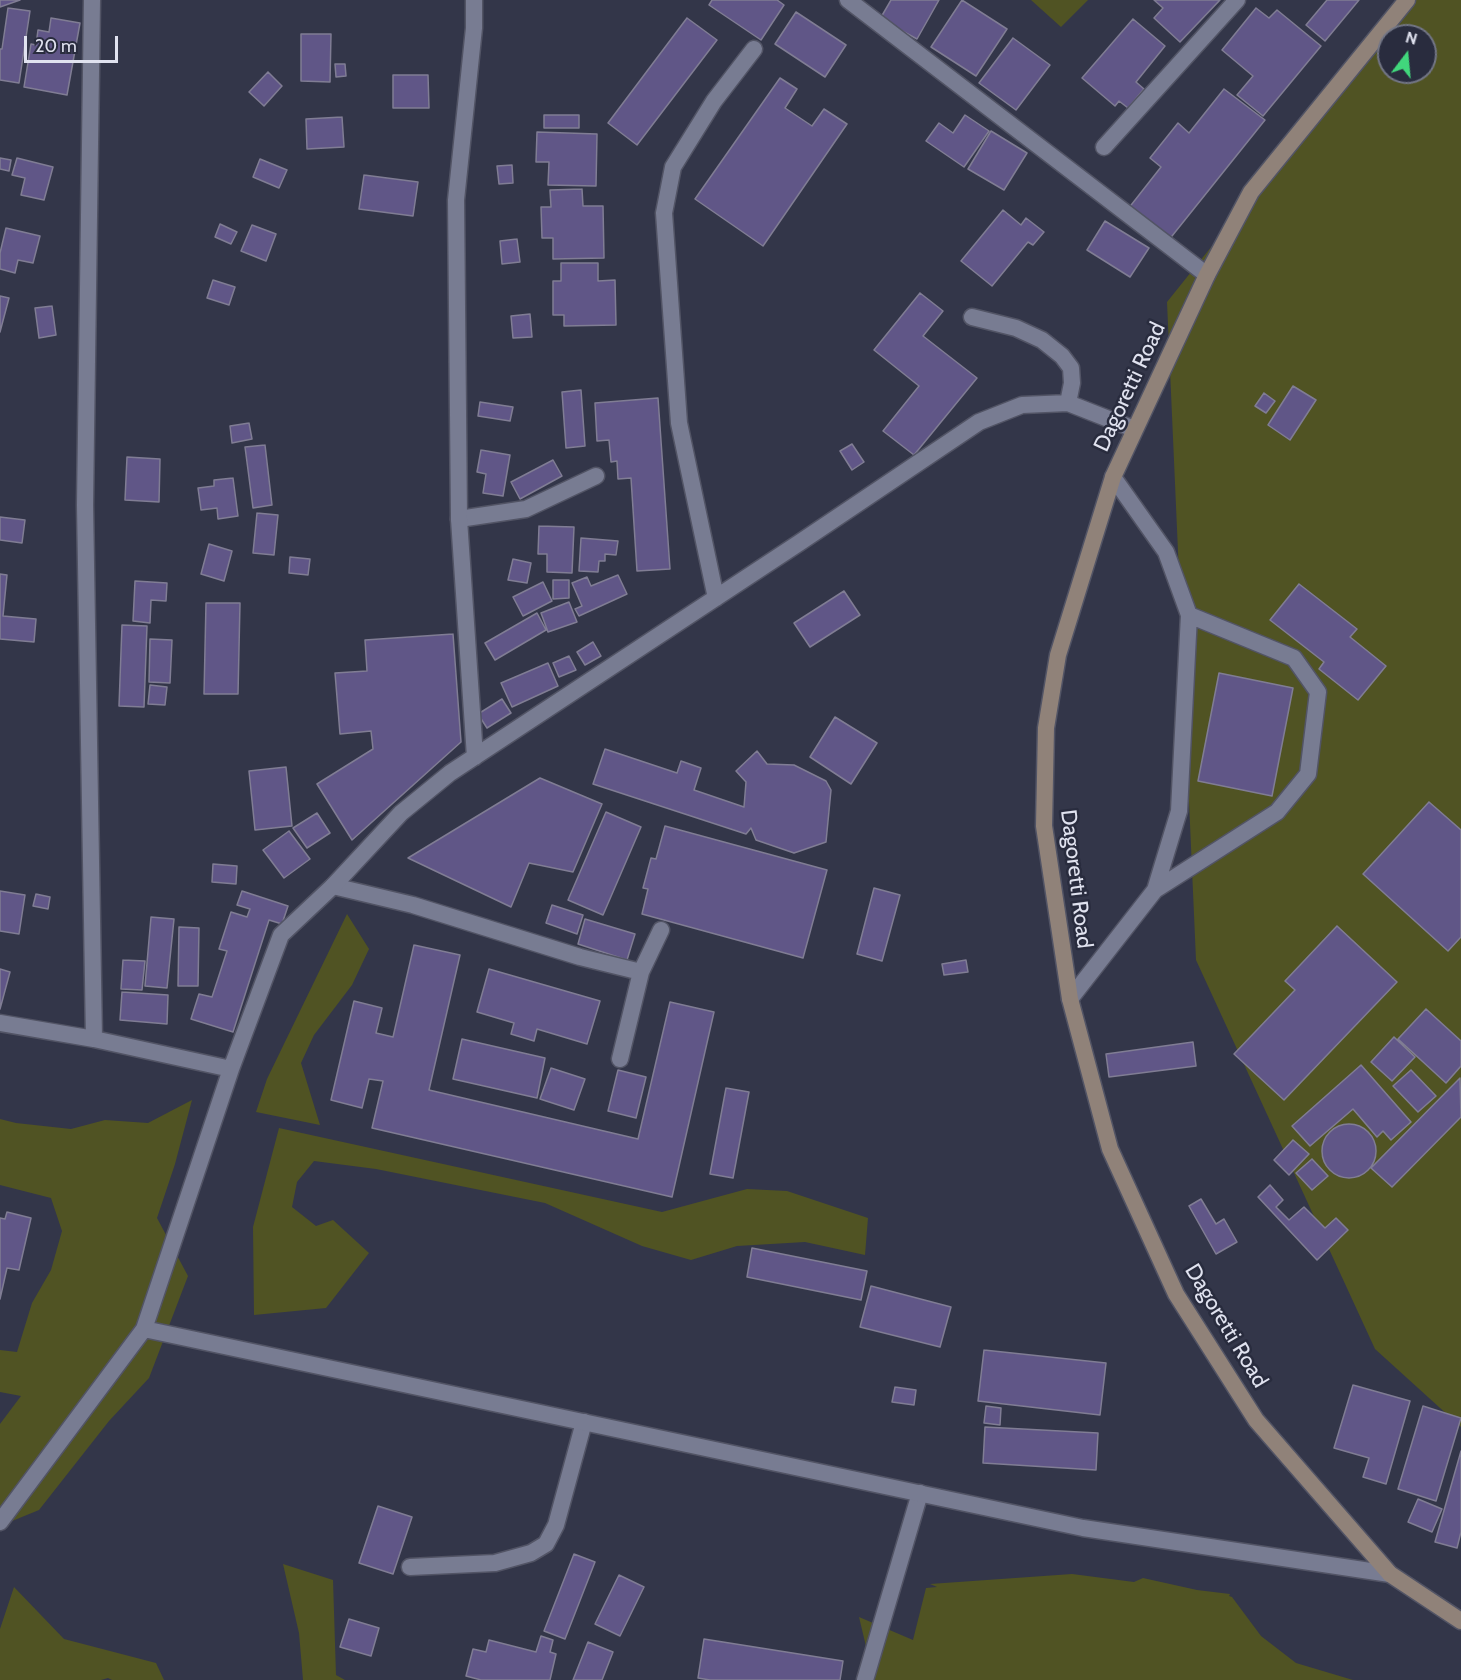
<!DOCTYPE html>
<style>
body{margin:0}
#map{position:relative;width:1461px;height:1680px;overflow:hidden;background:#333649;font-family:Cabin,sans-serif}
canvas{display:block}
.north{position:absolute;left:1377px;top:24px;width:60px;height:60px;box-sizing:border-box;background:#292c3e;border:2px solid #727585;border-radius:50%;rotate:16deg;font-size:16px;font-weight:700;line-height:24px;text-align:center;color:#e0e2ef}
.north::after{content:'';display:block;margin:auto;width:21px;height:27px;background:#41d77c;clip-path:polygon(50% 0,100% 100%,50% 72%,0 100%)}
.scale{position:absolute;left:24px;top:36px;width:94px;height:27px;box-sizing:border-box;border:3px solid #e0e2ef;border-top:0;padding-left:8px;font-size:18px;line-height:21px;white-space:nowrap;color:#e0e2ef;-webkit-text-stroke:4px #292c3e;paint-order:stroke}
</style>
<div id="map">
<canvas width="1461" height="1680"></canvas>
<div class="north">N</div>
<div class="scale">20 m</div>
</div>
<script>
const ctx = document.querySelector('canvas').getContext('2d');
ctx.lineJoin = 'round';
function fillPath(path, color) { ctx.fillStyle = color; ctx.fill(path, 'evenodd'); }
const toPath = rows => new Path2D(rows.map(r => 'M' + r).join(''));
function trace(path, color, width, dash) { ctx.strokeStyle = color; ctx.lineWidth = width; ctx.lineCap = dash ? 'butt' : 'round'; ctx.setLineDash(dash || []); ctx.stroke(path); }
function label(font, color, halo, rows, align = 'center') {
  ctx.font = font + ' Cabin,sans-serif'; ctx.lineWidth = 5; ctx.setLineDash([]); ctx.textBaseline = 'middle'; ctx.strokeStyle = halo; ctx.fillStyle = color; for (const [text, x, y, turn = 0] of rows) {
    ctx.save(); ctx.translate(x, y); ctx.rotate((+turn || 0) * Math.PI / 180); ctx.textAlign = isNaN(turn) ? turn : align; if (halo) ctx.strokeText(text, 0, 0); ctx.fillText(text, 0, 0); ctx.restore();
  }
}
fillPath(toPath([
 [1031,0,1088,0,1061,27],
 [1409,0,1461,0,1461,1427,1375,1349,1196,960,1167,302],
 [1389,36,1425,36,1425,72,1389,72],
 [347,914,369,949,352,985,314,1035,301,1063,320,1125,256,1112,267,1079],
 [192,1100,175,1164,157,1218,188,1276,149,1378,109,1421,39,1510,0,1526,0,1424,21,1396,0,1392,0,1350,17,1352,32,1303,51,1270,62,1231,51,1198,0,1185,0,1119,16,1123,71,1129,105,1120,148,1123],
 [279,1128,662,1212,747,1189,787,1191,868,1218,865,1255,805,1242,737,1246,691,1260,642,1246,545,1203,376,1169,314,1161,297,1182,292,1207,316,1226,333,1220,369,1253,326,1308,254,1315,253,1227],
 [283,1564,333,1580,336,1675,345,1680,303,1680,299,1633],
 [1072,1574,1134,1582,1143,1578,1197,1590,1230,1594,1229,1596,1232,1597,1261,1636,1296,1663,1353,1680,874,1680,859,1617,913,1640,926,1588,937,1587,930,1584],
 [14,1587,64,1639,156,1663,164,1680,112,1680,108,1678,101,1680,0,1680,0,1629]
]), '#505323');
const building = toPath([
 [0,0,20,0,0,7,0,0],
 [712,0,777,0,784,5,761,40,709,5,712,0],
 [891,0,939,0,917,39,880,19,891,0],
 [962,0,1007,29,976,76,931,47,962,0],
 [1154,0,1220,0,1180,42,1154,18,1163,8,1154,0],
 [1327,0,1359,0,1325,41,1306,25,1327,0],
 [8,8,30,11,19,83,0,80,0,49,2,49,8,8],
 [1256,8,1269,18,1277,10,1321,46,1263,116,1237,95,1253,76,1222,50,1256,8],
 [796,12,846,45,825,77,775,44,796,12],
 [51,18,80,23,67,95,24,87,31,44,36,45,38,30,49,32,51,18],
 [687,18,717,40,637,145,608,123,687,18],
 [1133,19,1165,46,1136,82,1144,89,1128,108,1119,101,1115,106,1082,78,1133,19],
 [301,34,331,34,330,82,301,81,301,34],
 [1013,38,1050,65,1016,110,979,83,1013,38],
 [335,64,345,64,346,76,336,77,335,64],
 [268,72,282,86,264,106,249,92,268,72],
 [393,75,428,75,429,108,393,108,393,75],
 [780,78,797,89,785,108,812,126,824,109,847,124,763,246,695,199,780,78],
 [1224,89,1265,120,1168,241,1128,209,1161,167,1150,158,1178,123,1189,133,1224,89],
 [544,115,579,115,579,128,544,128,544,115],
 [965,115,989,131,964,167,926,141,939,123,953,133,965,115],
 [342,117,344,147,307,149,306,119,342,117],
 [991,131,1027,153,1004,190,968,169,991,131],
 [537,132,597,134,596,186,548,185,549,162,536,162,537,132],
 [0,158,11,160,9,171,0,169,0,158],
 [17,158,53,167,44,200,21,195,25,178,12,175,17,158],
 [260,159,287,170,279,188,253,177,260,159],
 [512,165,513,183,499,184,497,166,512,165],
 [364,175,418,182,413,216,359,209,364,175],
 [582,189,583,206,603,206,604,258,553,259,553,238,542,238,541,207,551,207,550,190,582,189],
 [1003,210,1021,225,1026,218,1044,232,1033,245,1028,242,992,286,961,261,1003,210],
 [1105,221,1149,248,1130,277,1087,250,1105,221],
 [220,224,237,232,231,244,215,237,220,224],
 [252,225,276,234,266,261,241,251,252,225],
 [6,228,40,236,33,263,18,260,15,273,0,269,0,253,6,228],
 [517,239,520,262,502,264,500,241,517,239],
 [561,263,598,263,598,281,615,280,616,325,564,326,564,315,553,315,553,281,561,281,561,263],
 [213,280,235,287,229,305,207,298,213,280],
 [920,293,943,311,923,336,977,378,914,455,883,431,919,386,874,350,920,293],
 [0,296,9,298,0,332,0,296],
 [52,306,56,335,39,338,35,308,52,306],
 [530,314,532,337,513,338,511,316,530,314],
 [1293,386,1316,400,1290,440,1268,425,1293,386],
 [581,390,585,446,566,448,562,392,581,390],
 [1264,393,1275,401,1266,413,1255,406,1264,393],
 [658,398,670,569,637,571,631,478,618,479,617,461,611,462,609,440,597,441,595,403,658,398],
 [480,402,513,407,510,421,478,416,480,402],
 [249,423,252,439,232,443,230,426,249,423],
 [852,444,864,462,852,470,840,451,852,444],
 [265,445,272,505,253,508,245,447,265,445],
 [481,450,510,455,503,496,483,493,486,474,477,472,481,450],
 [127,457,160,459,159,502,125,500,127,457],
 [553,460,562,476,520,499,511,482,553,460],
 [233,478,238,516,218,519,217,508,201,510,198,488,214,486,214,480,233,478],
 [257,513,278,515,274,555,253,553,257,513],
 [0,517,25,520,22,543,0,540,0,517],
 [539,526,574,527,572,573,547,572,547,554,538,554,539,526],
 [581,538,618,541,616,555,605,554,605,561,599,561,598,572,579,571,581,538],
 [209,544,232,551,224,581,201,574,209,544],
 [290,557,310,559,308,575,289,573,290,557],
 [513,559,531,563,527,583,508,580,513,559],
 [0,574,7,575,3,616,36,619,34,642,0,639,0,574],
 [618,575,627,594,579,616,575,609,582,606,572,583,587,577,591,586,618,575],
 [553,580,569,580,569,598,553,599,553,580],
 [135,581,167,583,166,601,151,600,150,623,133,621,135,581],
 [543,582,552,601,523,616,513,597,543,582],
 [1299,584,1357,629,1350,637,1386,666,1358,700,1319,669,1324,662,1270,620,1299,584],
 [844,591,860,615,810,647,794,623,844,591],
 [569,602,577,622,548,632,541,613,569,602],
 [206,603,240,603,238,694,204,694,206,603],
 [537,613,546,630,495,660,485,643,537,613],
 [122,625,147,626,144,707,119,706,122,625],
 [453,634,461,742,352,840,317,784,373,749,371,731,340,734,335,673,367,671,365,640,453,634],
 [150,639,172,640,170,683,149,682,150,639],
 [593,642,601,656,585,665,577,652,593,642],
 [569,656,576,670,559,677,553,663,569,656],
 [548,663,558,686,512,707,501,683,548,663],
 [1219,673,1293,688,1272,796,1198,781,1219,673],
 [150,685,167,687,165,705,148,704,150,685],
 [502,699,511,713,487,728,478,714,502,699],
 [835,717,877,743,851,784,810,757,835,717],
 [605,749,677,773,681,761,701,768,694,790,744,807,746,782,736,771,757,751,767,764,794,765,826,781,831,790,826,842,794,853,756,840,751,828,746,834,593,784,605,749],
 [286,767,292,826,255,830,249,771,286,767],
 [540,778,602,804,573,872,529,863,511,907,408,858,540,778],
 [1429,802,1461,830,1461,937,1448,951,1363,874,1429,802],
 [606,812,641,827,603,915,568,900,606,812],
 [317,813,330,833,307,848,293,828,317,813],
 [665,826,827,870,803,958,642,914,648,889,643,888,651,858,656,859,665,826],
 [289,831,310,859,284,878,263,850,289,831],
 [213,864,237,866,236,884,212,882,213,864],
 [874,888,900,895,882,961,857,954,874,888],
 [0,891,25,895,19,934,0,931,0,891],
 [242,891,288,906,282,924,269,920,233,1032,191,1019,199,994,212,997,227,951,219,949,231,912,247,917,250,909,237,905,242,891],
 [36,894,50,897,48,909,33,906,36,894],
 [552,905,583,915,577,934,546,923,552,905],
 [151,917,174,919,167,988,145,986,151,917],
 [585,919,635,934,627,960,578,944,585,919],
 [1337,926,1397,982,1284,1100,1234,1054,1295,990,1285,981,1337,926],
 [179,927,199,928,198,986,178,986,179,927],
 [414,945,460,955,429,1090,638,1139,670,1002,714,1012,672,1197,372,1128,383,1081,369,1079,362,1108,331,1100,354,1001,382,1008,376,1033,393,1037,414,945],
 [123,960,145,961,142,990,121,989,123,960],
 [966,960,968,972,944,975,942,964,966,960],
 [0,969,10,972,0,1009,0,969],
 [489,969,600,1001,587,1044,537,1029,534,1041,511,1034,514,1023,477,1012,489,969],
 [122,992,168,995,167,1024,120,1020,122,992],
 [1426,1009,1461,1041,1461,1066,1446,1083,1398,1039,1426,1009],
 [1394,1037,1415,1057,1392,1081,1371,1062,1394,1037],
 [462,1039,545,1058,537,1098,453,1079,462,1039],
 [1193,1042,1196,1066,1109,1077,1106,1054,1193,1042],
 [1361,1065,1411,1122,1391,1140,1383,1131,1377,1137,1353,1109,1310,1146,1292,1126,1361,1065],
 [551,1068,585,1079,574,1110,540,1099,551,1068],
 [618,1070,646,1077,636,1118,608,1111,618,1070],
 [1411,1070,1436,1096,1418,1112,1393,1086,1411,1070],
 [1460,1078,1461,1117,1392,1187,1371,1168,1460,1078],
 [726,1088,749,1092,733,1178,710,1174,726,1088],
 '1322 1151a27 27 0 1 1 54 0a27 27 0 1 1-54 0Z',
 [1293,1140,1309,1154,1289,1175,1274,1160,1293,1140],
 [1312,1159,1328,1176,1312,1190,1296,1173,1312,1159],
 [1270,1185,1283,1200,1276,1207,1289,1220,1304,1207,1325,1228,1336,1218,1348,1230,1317,1260,1258,1197,1270,1185],
 [1201,1199,1216,1224,1224,1219,1237,1242,1216,1254,1189,1206,1201,1199],
 [7,1212,31,1218,19,1270,7,1268,0,1299,0,1218,5,1219,7,1212],
 [752,1248,867,1271,861,1300,747,1277,752,1248],
 [871,1286,951,1307,940,1347,860,1327,871,1286],
 [984,1350,1106,1363,1100,1415,978,1401,984,1350],
 [1353,1385,1410,1401,1386,1484,1363,1477,1369,1458,1334,1448,1353,1385],
 [895,1387,916,1390,914,1405,892,1402,895,1387],
 [986,1406,1001,1408,1000,1425,984,1423,986,1406],
 [1423,1406,1461,1418,1436,1501,1398,1489,1423,1406],
 [985,1427,1098,1433,1096,1470,983,1463,985,1427],
 [1461,1451,1461,1532,1457,1548,1435,1542,1461,1451],
 [1418,1499,1442,1509,1432,1532,1408,1522,1418,1499],
 [378,1506,412,1517,393,1574,359,1563,378,1506],
 [574,1554,595,1562,565,1639,544,1631,574,1554],
 [619,1575,644,1587,620,1636,595,1624,619,1575],
 [349,1619,379,1628,371,1656,340,1647,349,1619],
 [541,1636,553,1640,550,1652,556,1654,550,1680,481,1680,466,1676,473,1649,486,1652,489,1640,536,1652,541,1636],
 [704,1639,843,1661,840,1680,710,1680,698,1678,704,1639],
 [588,1642,613,1652,602,1680,573,1680,588,1642]
]);
fillPath(building, '#605687');
trace(building, '#807d94', 1.5);
const service = toPath([
 [459,519,526,509,596,476],
 [333,886,413,905,580,957,641,972,661,930],
 [1155,890,1277,812,1308,774,1318,692,1294,658,1189,615],
 [1070,999,1155,890,1179,811,1189,615,1166,552,1113,477],
 [620,1059,641,972],
 [410,1567,495,1563,531,1553,546,1544,556,1525,584,1422],
 [865,1680,920,1493]
]);
const minor = toPath([
 [92,0,85,505,94,1039],
 [474,0,474,28,456,200,459,519,475,757],
 [848,0,1207,275],
 [1104,147,1237,0],
 [972,317,1016,328,1042,340,1062,356,1071,368,1072,383,1068,403],
 [716,598,679,423,664,213,673,167,714,101,754,49],
 [0,1023,94,1039,231,1069],
 [144,1329,1083,1528,1390,1574],
 [0,1522,144,1329,231,1069,281,935,333,886,401,813,450,773,799,543,979,422,1022,405,1068,403,1134,429]
]);
const secondary = toPath([
 [1407,0,1251,192,1207,275,1113,477,1058,655,1046,728,1044,826,1070,999,1110,1149,1176,1294,1256,1420,1390,1574,1461,1621]
]);
trace(service, '#525465', 19);
trace(minor, '#525465', 19);
trace(secondary, '#525465', 19);
trace(service, '#787c92', 16);
trace(minor, '#787c92', 16);
trace(secondary, '#908279', 16);
label('22px', '#e0e2ef', '#292c3e', [
 ["Dagoretti Road",1130,387,-65],
 ["Dagoretti Road",1076,879,83],
 ["Dagoretti Road",1226,1326,59]
]);
</script>
